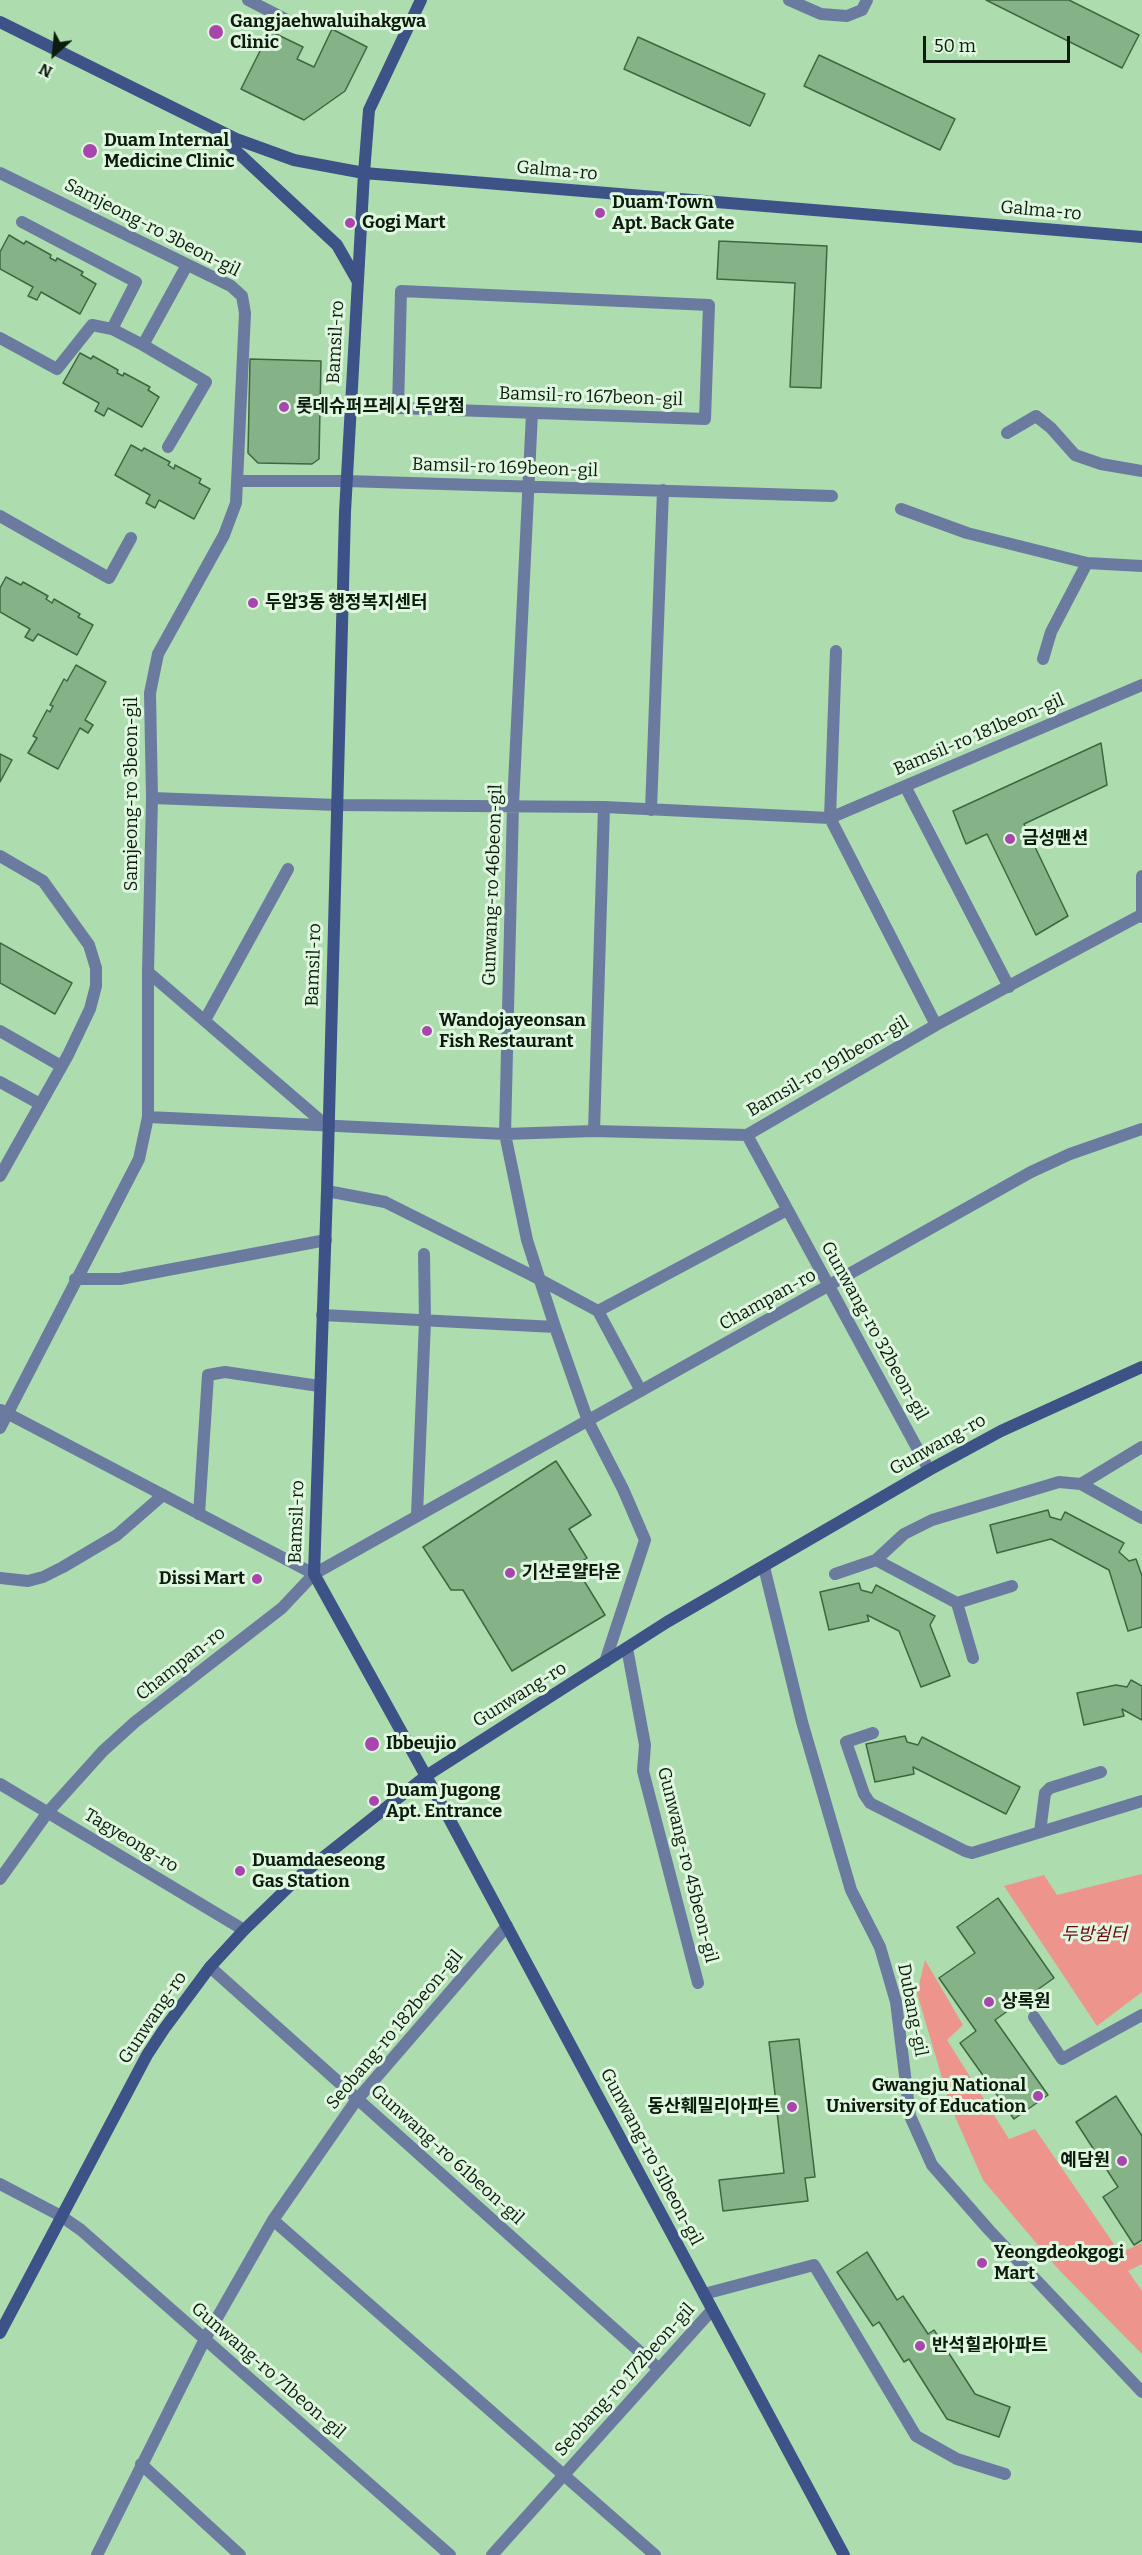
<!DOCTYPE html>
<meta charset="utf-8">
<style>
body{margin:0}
#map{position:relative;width:1142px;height:2555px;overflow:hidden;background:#addcaf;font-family:Bitter,serif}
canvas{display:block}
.north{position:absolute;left:24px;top:24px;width:60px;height:60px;-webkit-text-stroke:4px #dff6df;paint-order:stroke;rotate:207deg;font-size:16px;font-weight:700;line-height:24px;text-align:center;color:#0b1c0c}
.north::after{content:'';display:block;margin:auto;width:21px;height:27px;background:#0b1c0c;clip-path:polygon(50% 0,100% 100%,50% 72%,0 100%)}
.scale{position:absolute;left:923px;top:36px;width:147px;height:27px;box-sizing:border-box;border:3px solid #0b1c0c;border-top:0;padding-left:8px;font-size:18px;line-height:21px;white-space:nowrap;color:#0b1c0c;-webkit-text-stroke:4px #dff6df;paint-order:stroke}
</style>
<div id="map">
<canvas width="1142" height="2555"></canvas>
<div class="north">N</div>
<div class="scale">50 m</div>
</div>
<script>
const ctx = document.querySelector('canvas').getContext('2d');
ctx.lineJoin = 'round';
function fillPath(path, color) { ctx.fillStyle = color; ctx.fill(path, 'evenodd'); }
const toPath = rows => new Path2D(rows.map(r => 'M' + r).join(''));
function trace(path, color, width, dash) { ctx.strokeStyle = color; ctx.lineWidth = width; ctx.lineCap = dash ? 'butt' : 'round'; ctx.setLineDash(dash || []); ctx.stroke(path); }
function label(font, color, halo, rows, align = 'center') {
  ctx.font = font + ' Bitter,"Noto Sans KR",serif'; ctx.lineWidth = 6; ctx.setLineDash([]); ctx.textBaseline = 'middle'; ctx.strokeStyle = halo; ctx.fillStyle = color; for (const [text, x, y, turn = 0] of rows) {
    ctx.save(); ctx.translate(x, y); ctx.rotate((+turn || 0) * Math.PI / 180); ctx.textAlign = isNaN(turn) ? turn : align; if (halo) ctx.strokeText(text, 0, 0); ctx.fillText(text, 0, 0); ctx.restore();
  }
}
fillPath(toPath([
 [1142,1874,1142,1992,1097,2026,1004,1886,1044,1875,1057,1895],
 [925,1960,963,2025,947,2040,1009,2139,1035,2129,1120,2253,1142,2243,1142,2264,1128,2271,1142,2291,1142,2354,1059,2270,983,2180,950,2105,917,1993]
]), '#ed958c');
const building = toPath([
 [986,0,1069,0,1139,35,1122,68,986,0],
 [332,29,367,47,345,91,304,120,241,89,270,31,303,47,297,59,314,67,332,29],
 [638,37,765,94,750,126,624,69,638,37],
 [819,55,955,119,940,150,804,86,819,55],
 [9,235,24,244,26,241,51,255,50,258,56,261,57,258,83,272,81,275,96,284,80,314,41,292,37,300,28,296,33,287,0,269,0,252,9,235],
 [719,241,827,246,821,388,790,387,795,283,717,279,719,241],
 [80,353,91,359,93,356,118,370,117,373,123,376,124,373,150,387,148,390,159,397,142,427,108,408,104,416,95,411,99,403,63,383,80,353],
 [250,359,321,361,319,459,312,464,258,463,248,453,250,359],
 [131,445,142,451,144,448,170,462,168,465,174,469,175,465,201,479,199,483,210,489,194,519,159,500,155,508,146,503,150,495,115,475,131,445],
 [6,577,21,585,23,582,48,596,46,599,52,603,54,599,80,614,78,617,93,625,77,655,38,634,33,641,25,637,30,629,0,612,0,588,6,577],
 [76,665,106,682,85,720,93,725,88,733,80,728,58,769,28,753,37,738,33,736,47,710,50,712,53,706,50,705,64,679,67,681,76,665],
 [1101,743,1107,785,1024,824,1068,916,1036,935,987,834,966,844,953,811,1101,743],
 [0,754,12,760,0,782,0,754],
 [0,943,72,983,55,1014,0,983,0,943],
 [556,1461,591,1515,569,1529,587,1558,575,1566,605,1615,512,1671,463,1590,451,1590,423,1547,556,1461],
 [1048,1510,1050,1517,1061,1520,1065,1512,1124,1543,1119,1552,1129,1561,1136,1559,1142,1576,1142,1627,1128,1631,1109,1570,1051,1539,997,1553,990,1525,1048,1510],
 [859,1583,861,1590,872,1593,876,1585,935,1616,930,1625,950,1676,921,1687,899,1631,867,1615,869,1621,829,1630,820,1592,859,1583],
 [1131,1680,1142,1686,1142,1720,1122,1709,1124,1716,1084,1725,1077,1693,1116,1685,1127,1687,1131,1680],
 [905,1736,907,1742,918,1745,922,1737,1020,1787,1006,1814,913,1767,914,1774,875,1782,866,1744,905,1736],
 [998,1898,1054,1978,995,2020,1048,2095,1014,2119,960,2043,976,2031,939,1978,975,1953,957,1927,998,1898],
 [799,2039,815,2177,805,2178,808,2201,723,2211,719,2180,784,2173,769,2042,799,2039],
 [1116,2096,1142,2136,1142,2240,1134,2245,1103,2197,1118,2187,1076,2122,1116,2096],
 [867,2252,897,2300,903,2296,928,2334,934,2330,975,2394,1010,2407,999,2437,947,2419,909,2359,904,2362,879,2322,873,2326,837,2272,867,2252]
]);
fillPath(building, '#85b387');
trace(building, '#3d6740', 1.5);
trace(toPath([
 [248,0,291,22],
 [789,0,821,14,847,16,862,10,867,0],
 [22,222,136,282,112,329],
 [0,338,57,369,92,325,112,329,143,345,187,265],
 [143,345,206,382,168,447],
 [1007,433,1036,416,1051,428,1075,455,1101,464,1142,471],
 [901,509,967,533,1087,563,1142,566],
 [0,516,109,578,131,538],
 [1043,659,1051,632,1087,563],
 [0,856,43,881,89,945,96,968,96,986,90,1009,68,1055,0,1176],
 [148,972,328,1127],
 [205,1020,288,869],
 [0,1031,61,1066],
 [0,1082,40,1104],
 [594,1131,604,807],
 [75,1279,120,1279,326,1240],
 [1081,1484,1142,1518],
 [199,1514,208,1375,225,1372,319,1386],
 [417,1515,425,1321,424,1254],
 [876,1560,957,1603,973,1658],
 [764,1567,802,1722,851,1890,880,1947,896,2002,910,2116,932,2165,989,2230,1142,2392],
 [835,1574,876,1560,904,1534,932,1520,1059,1482,1081,1484,1142,1447],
 [0,1578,28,1581,43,1577,63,1567,117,1535,163,1495],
 [957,1603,1012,1586],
 [873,1733,846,1742,864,1794,870,1803,965,1851,972,1853,1142,1801],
 [1040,1832,1045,1793,1050,1788,1101,1772],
 [1034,2017,1062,2059,1142,2015],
 [61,2216,81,2230,450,2555],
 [273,2220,655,2555],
 [141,2464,240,2555],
 [97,2555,205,2339,273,2220,355,2102,507,1926],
 [492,2555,712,2310]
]), '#6b7ba0', 12);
trace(toPath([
 [0,173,231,286,242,296,245,313,236,503,224,535,158,654,150,693,152,798,148,972,148,1117,139,1159,0,1428],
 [401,291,709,305,705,419,398,408,401,291],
 [532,413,513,805,505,1134,527,1240,555,1327,588,1421,623,1489,645,1540,605,1662],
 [239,481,346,481,832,496],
 [836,651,830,818,936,1025],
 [905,786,1009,987],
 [152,798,337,805,604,807,830,818,1142,685],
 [651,810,663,490],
 [1142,876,1142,917],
 [148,1117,505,1134,594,1131,747,1135,936,1025,1141,915],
 [747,1135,929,1470],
 [327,1191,385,1202,535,1277,598,1311,641,1391],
 [598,1311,787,1210],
 [322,1315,555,1327],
 [1,1410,314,1574],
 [627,1648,645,1745,643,1771,698,1983],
 [0,1784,244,1930],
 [0,1879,48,1812,103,1751,135,1722,282,1608,314,1574,1031,1172,1070,1154,1142,1129],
 [210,1967,659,2369],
 [0,2184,61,2216],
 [704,2294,814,2265,916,2436,957,2459,1005,2474]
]), '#6b7ba0', 12);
trace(toPath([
 [421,0,369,110,364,173,345,512,327,1191,314,1574,437,1796,844,2555],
 [0,22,236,139,294,160,364,173,1142,237],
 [220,136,337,245,357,280],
 [0,2333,147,2055,164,2029,210,1967,244,1930,301,1875,426,1776,667,1622,929,1470,1001,1431,1142,1367]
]), '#3d5387', 12);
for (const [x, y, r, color] of [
 [216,32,8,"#a946ad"],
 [90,151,8,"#a946ad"],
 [600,213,6,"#a946ad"],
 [350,223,6,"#a946ad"],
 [284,407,6,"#a946ad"],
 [253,603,6,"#a946ad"],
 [1010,839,6,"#a946ad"],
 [427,1031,6,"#a946ad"],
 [510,1573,6,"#a946ad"],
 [257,1579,6,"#a946ad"],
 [372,1744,8,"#a946ad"],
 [374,1801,6,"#a946ad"],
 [240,1871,6,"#a946ad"],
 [989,2002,6,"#a946ad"],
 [1038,2096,6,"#a946ad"],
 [792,2107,6,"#a946ad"],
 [1122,2161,6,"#a946ad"],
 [982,2263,6,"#a946ad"],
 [920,2346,6,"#a946ad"]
]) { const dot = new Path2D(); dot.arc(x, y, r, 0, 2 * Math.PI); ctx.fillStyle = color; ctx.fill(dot); trace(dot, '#dff6df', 2); }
label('bold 18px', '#0b1c0c', '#dff6df', [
 ["Gangjaehwaluihakgwa",230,22],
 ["Clinic",230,43],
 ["Duam Internal",104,141],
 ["Medicine Clinic",104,162],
 ["Duam Town",612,203],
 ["Apt. Back Gate",612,224],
 ["Gogi Mart",362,223],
 ["롯데슈퍼프레시 두암점",296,407],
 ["두암3동 행정복지센터",265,603],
 ["금성맨션",1022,839],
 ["Wandojayeonsan",439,1021],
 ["Fish Restaurant",439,1042],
 ["기산로얄타운",522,1573],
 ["Dissi Mart",245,1579,"right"],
 ["Ibbeujio",386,1744],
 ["Duam Jugong",386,1791],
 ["Apt. Entrance",386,1812],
 ["Duamdaeseong",252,1861],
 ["Gas Station",252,1882],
 ["상록원",1001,2002],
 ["Gwangju National",1026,2086,"right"],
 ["University of Education",1026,2107,"right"],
 ["동산훼밀리아파트",780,2107,"right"],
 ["예담원",1110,2161,"right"],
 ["Yeongdeokgogi",994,2253],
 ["Mart",994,2274],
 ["반석힐라아파트",932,2346]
], 'left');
label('18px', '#0b1c0c', '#dff6df', [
 ["Galma-ro",557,171,5],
 ["Galma-ro",1041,211,5],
 ["Samjeong-ro 3beon-gil",152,228,27],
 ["Bamsil-ro",336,342,-87],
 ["Bamsil-ro 167beon-gil",591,397,2],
 ["Bamsil-ro 169beon-gil",505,468,2],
 ["Bamsil-ro 181beon-gil",979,735,-23],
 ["Samjeong-ro 3beon-gil",132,794,-90],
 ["Gunwang-ro 46beon-gil",493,885,-88],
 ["Bamsil-ro",314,965,-88],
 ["Bamsil-ro 191beon-gil",828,1067,-30],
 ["Champan-ro",768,1300,-29],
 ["Gunwang-ro 32beon-gil",874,1331,61],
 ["Gunwang-ro",938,1445,-29],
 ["Bamsil-ro",297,1522,-88],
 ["Champan-ro",181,1664,-38],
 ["Gunwang-ro",520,1695,-32],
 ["Tagyeong-ro",131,1841,31],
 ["Gunwang-ro 45beon-gil",687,1865,76],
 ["Dubang-gil",912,2010,79],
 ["Gunwang-ro",153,2018,-56],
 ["Seobang-ro 182beon-gil",395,2030,-50],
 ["Gunwang-ro 61beon-gil",447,2155,42],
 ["Gunwang-ro 51beon-gil",651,2157,62],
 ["Gunwang-ro 71beon-gil",268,2371,41],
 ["Seobang-ro 172beon-gil",625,2380,-48]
]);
label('italic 18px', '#6c0a0f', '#dff6df', [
 ["두방쉼터",1094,1935]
]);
</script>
